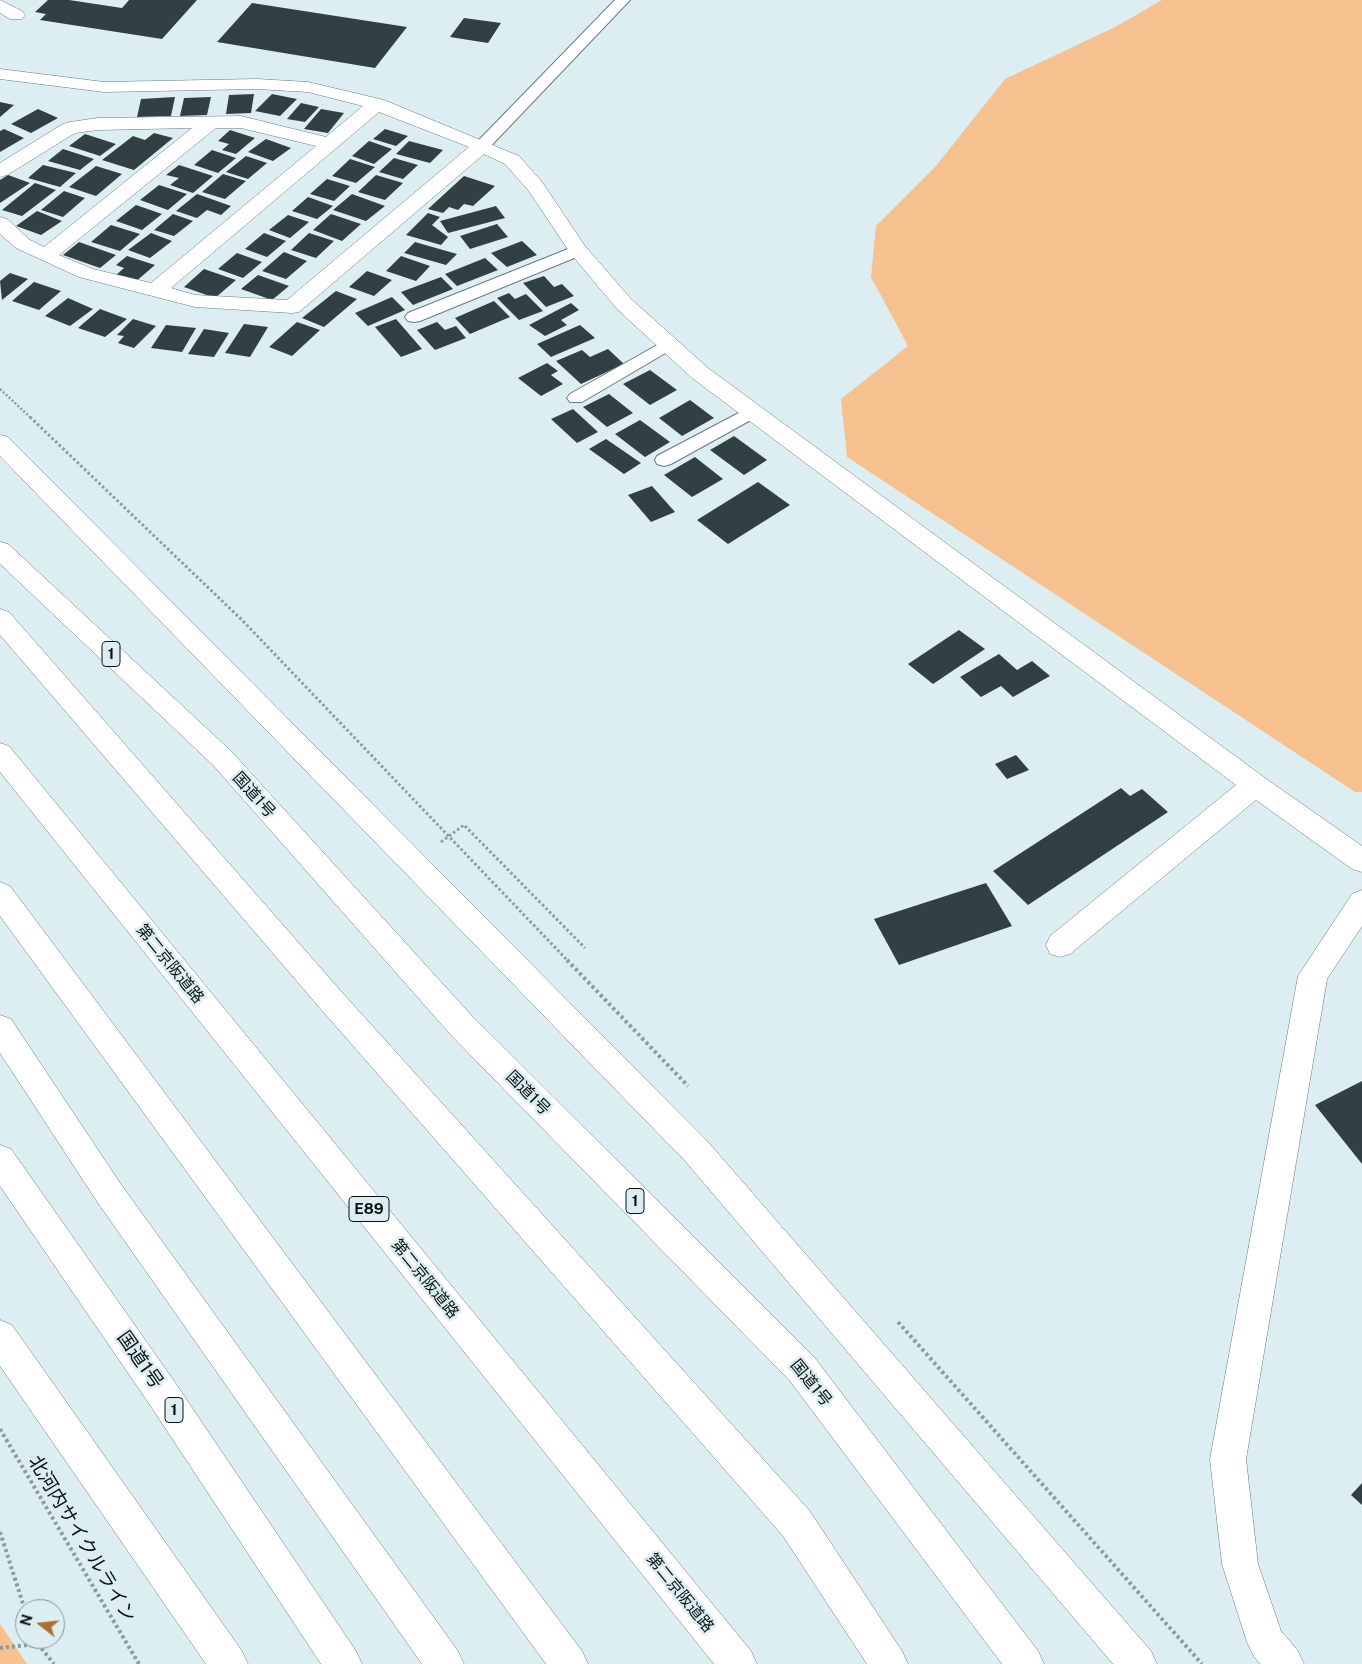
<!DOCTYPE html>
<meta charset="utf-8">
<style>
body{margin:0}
#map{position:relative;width:1362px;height:1664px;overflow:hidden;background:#dceef2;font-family:"Public Sans",sans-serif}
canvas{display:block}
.north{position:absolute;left:15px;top:1599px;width:50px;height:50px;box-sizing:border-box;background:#dceef2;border:1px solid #889698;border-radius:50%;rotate:286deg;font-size:14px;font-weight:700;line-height:20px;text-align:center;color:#0b1112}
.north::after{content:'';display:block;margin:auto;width:18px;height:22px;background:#ac6f33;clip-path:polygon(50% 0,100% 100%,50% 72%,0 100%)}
</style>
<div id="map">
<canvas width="1362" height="1664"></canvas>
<div class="north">N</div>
</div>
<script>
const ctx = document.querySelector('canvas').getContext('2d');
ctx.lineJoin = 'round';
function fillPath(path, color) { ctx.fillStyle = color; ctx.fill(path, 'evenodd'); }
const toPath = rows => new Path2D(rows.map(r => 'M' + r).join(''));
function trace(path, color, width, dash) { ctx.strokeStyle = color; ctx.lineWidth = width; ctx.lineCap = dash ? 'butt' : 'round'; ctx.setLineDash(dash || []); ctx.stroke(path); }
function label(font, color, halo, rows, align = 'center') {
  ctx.font = font + ' "Public Sans","Noto Sans JP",sans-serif'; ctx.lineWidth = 5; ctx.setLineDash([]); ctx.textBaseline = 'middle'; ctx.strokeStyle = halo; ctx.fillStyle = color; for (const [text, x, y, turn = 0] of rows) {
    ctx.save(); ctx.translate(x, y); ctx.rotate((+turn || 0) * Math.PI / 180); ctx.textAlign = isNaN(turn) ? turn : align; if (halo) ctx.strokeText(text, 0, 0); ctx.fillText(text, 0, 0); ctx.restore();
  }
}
fillPath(toPath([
 [1162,0,1362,0,1362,792,1355,792,847,457,841,399,908,346,871,277,876,226,936,166,1005,79,1115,27],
 [0,1624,11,1640,27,1664,0,1664]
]), '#f7c08f');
fillPath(toPath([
 [48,0,69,0,122,8,129,0,197,0,162,39,40,20,46,14,35,12],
 [252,3,407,27,375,68,217,42],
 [464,18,501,23,488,43,450,37],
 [254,94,251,113,226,114,229,95],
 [272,94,297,99,280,116,255,111],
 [175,97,171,116,137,117,141,99],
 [211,97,207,115,180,116,184,98],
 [0,102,14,105,0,117],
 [301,103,319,107,305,122,287,119],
 [38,109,58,118,31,133,11,124],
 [321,109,344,113,328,133,304,129],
 [4,129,24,138,0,152,0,131],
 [385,129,408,136,396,146,373,139],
 [230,130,255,138,236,154,222,150,229,144,218,141],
 [154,133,173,138,134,170,102,160,133,136,145,140],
 [85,134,116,144,100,156,69,146],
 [266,139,291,148,273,161,248,152],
 [369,141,392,149,374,164,352,156],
 [409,141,443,150,430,163,396,154],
 [63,149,94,159,80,170,48,161],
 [212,150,236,158,218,173,194,165],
 [246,156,267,163,248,179,226,172],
 [394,158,418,165,403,179,379,172],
 [350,159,375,167,356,183,332,176],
 [43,165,76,173,60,187,28,178],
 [179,165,213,176,193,193,170,185,179,178,166,175],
 [96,166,122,174,96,196,69,187],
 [223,174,246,181,225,199,202,192],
 [8,175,30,183,0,203,0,180],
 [376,175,403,183,385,200,358,192],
 [464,176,495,186,473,206,464,204,458,210,449,207,443,213,428,209],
 [327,179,350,186,334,201,310,194],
 [35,183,56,190,22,216,2,210],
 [159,185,187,194,168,210,140,200],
 [64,191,85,198,63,217,41,210],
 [197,194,231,206,221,215,207,210,197,218,176,211],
 [352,194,385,206,366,221,333,210],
 [308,197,333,206,317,219,292,211],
 [136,205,162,214,142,230,116,221],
 [496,206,505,218,448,233,440,221],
 [37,211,62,221,41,235,16,226],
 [428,213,440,217,432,225,448,237,441,245,406,235],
 [173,214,193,221,174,236,154,230],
 [331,214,361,224,342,241,313,230],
 [288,215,309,222,290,238,269,230],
 [497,224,508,237,470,249,460,236],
 [111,225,140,234,120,251,91,242],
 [151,233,172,241,150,258,128,250],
 [264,233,286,241,267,257,245,249],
 [309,233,334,241,316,258,291,250],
 [522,241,537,255,507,267,491,253],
 [79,242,116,255,100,268,63,255],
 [415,242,457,254,446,265,404,253],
 [284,252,307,261,286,279,262,271],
 [237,253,262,262,243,278,218,269],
 [127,256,155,265,134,283,115,276,124,268,116,265],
 [401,256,430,266,416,281,386,271],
 [485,258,498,270,457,286,445,274],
 [204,269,236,280,215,298,184,287],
 [367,271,392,280,374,296,349,287],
 [10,273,28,279,2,300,0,281],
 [258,275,289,286,272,300,241,289],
 [544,276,554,287,562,284,574,296,546,307,523,283],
 [441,277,453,289,413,305,401,292],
 [34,282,61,291,39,310,12,301],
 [336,291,357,299,324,327,302,318],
 [509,293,515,299,526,294,543,311,519,320,497,298],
 [392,297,405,310,368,326,355,313],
 [68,298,93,309,70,326,45,316],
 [494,301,510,317,470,334,455,318],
 [571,303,579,310,561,320,567,325,545,336,529,325],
 [100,309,127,319,105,337,78,328],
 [133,319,156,326,134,348,118,343,124,336,117,335],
 [396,319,422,349,401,357,375,327],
 [297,322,320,330,292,356,269,347],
 [437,322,445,330,456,326,466,338,435,350,417,330],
 [244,324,268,327,250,357,225,353],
 [166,325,196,328,182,352,151,348],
 [580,325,595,338,551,357,537,344],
 [204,329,229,333,214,357,188,354],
 [608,349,624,364,581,384,556,361,582,350,590,357],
 [547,363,558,371,551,375,563,384,541,396,518,378],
 [650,370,677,390,650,405,623,384],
 [609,394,633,413,607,427,583,407],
 [690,400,714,418,682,436,659,418],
 [573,409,598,432,577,443,551,419],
 [640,420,670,442,645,457,615,434],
 [734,436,767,460,744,475,710,450],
 [606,439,641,463,624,474,589,449],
 [695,457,723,479,692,497,664,475],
 [758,482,790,505,728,544,697,520],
 [652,486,675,512,651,522,628,495],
 [959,630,985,649,933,684,908,664],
 [999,654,1017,670,1032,661,1050,676,1013,697,1001,686,981,697,960,677],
 [1016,755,1029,770,1007,779,995,764],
 [1121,788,1130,796,1142,789,1168,812,1028,905,993,871],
 [986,883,1012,926,899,965,874,919],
 [1362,1081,1362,1164,1315,1105],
 [1362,1483,1362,1505,1351,1495]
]), '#324044');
const service = toPath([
 [615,0,630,0,488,149,476,149,474,146,476,143,615,0],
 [578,245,584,246,586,250,584,254,420,321,414,322,408,321,405,317,408,313,578,245],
 [668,339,674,340,677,344,674,348,582,402,570,402,567,398,570,394,668,339],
 [752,406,758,408,761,412,758,416,671,464,664,466,657,464,655,460,657,456,752,406]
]);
const minor = toPath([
 [0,0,22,11,25,15,22,19,10,19,0,13,0,0],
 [0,69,104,82,257,79,308,82,384,100,519,156,542,182,585,246,631,299,708,368,1265,778,1362,846,1362,872,1352,869,1256,800,1070,954,1060,957,1050,954,1046,945,1050,936,1236,785,692,378,617,309,571,254,528,190,505,164,484,154,299,312,292,313,195,307,79,277,16,248,0,234,0,217,7,219,30,240,44,247,192,128,98,130,75,133,7,175,0,177,0,163,63,124,70,122,98,118,241,116,326,137,363,106,308,92,257,89,104,92,0,79,0,69],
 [379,112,469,147,287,300,195,295,171,288,379,112],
 [216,128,241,128,316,146,151,283,93,269,59,255,216,128],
 [0,435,8,437,708,1142,1151,1651,1157,1664,1113,1664,686,1162,0,456,0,435],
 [0,1320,12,1325,242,1651,248,1664,206,1664,0,1366,0,1320]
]);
const tertiary = toPath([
 [1362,890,1362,926,1327,979,1246,1459,1258,1564,1281,1631,1298,1651,1304,1664,1260,1664,1253,1655,1247,1642,1222,1564,1210,1459,1298,976,1352,894,1362,890]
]);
const trunk = toPath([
 [0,542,8,544,231,751,472,1016,814,1357,1038,1651,1044,1664,1002,1664,790,1381,450,1034,213,765,0,564,0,542],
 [0,1145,11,1149,174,1381,356,1651,362,1664,321,1664,150,1405,0,1186,0,1145]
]);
const motorway = toPath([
 [0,609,9,612,339,989,809,1510,902,1651,908,1664,867,1664,783,1536,319,1007,0,635,0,609],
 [0,743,9,746,751,1651,757,1664,714,1664,0,772,0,743],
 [0,882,10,886,582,1651,588,1664,546,1664,0,916,0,882],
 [0,1015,11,1019,120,1183,458,1651,464,1664,422,1664,98,1203,0,1053,0,1015]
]);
trace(service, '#6a7a7e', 2);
trace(minor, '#6a7a7e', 1);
trace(tertiary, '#6a7a7e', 1);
trace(trunk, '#6a7a7e', 1);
trace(motorway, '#6a7a7e', 1);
trace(toPath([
 [0,389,31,418]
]), '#8e9b9e', 2.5, [2, 2]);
trace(toPath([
 [30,417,242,620,568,961],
 [441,842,464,825,585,948]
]), '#8e9b9e', 3, [2.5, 2.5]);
trace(toPath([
 [567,960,688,1086],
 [898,1322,1202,1664],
 [0,1429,139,1664],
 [0,1532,25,1610],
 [34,1639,54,1664],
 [0,1648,36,1644]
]), '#8e9b9e', 4, [3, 3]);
fillPath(service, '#fff');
fillPath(minor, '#fff');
fillPath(tertiary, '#fff');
fillPath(trunk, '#fff');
fillPath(motorway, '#fff');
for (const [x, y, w] of [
 [111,654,18],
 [635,1201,18],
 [369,1209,40],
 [174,1410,18]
]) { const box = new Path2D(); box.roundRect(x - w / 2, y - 12.5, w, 25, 4); ctx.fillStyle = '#dceef2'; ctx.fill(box); trace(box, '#0b1112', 1); }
label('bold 15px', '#0b1112', null, [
 ["1",111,654],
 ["1",635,1201],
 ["E89",369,1209],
 ["1",174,1410]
]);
label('16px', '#0b1112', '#dceef2', [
 ["国道1号",254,795,48],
 ["第二京阪道路",170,964,51],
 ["国道1号",528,1093,45],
 ["第二京阪道路",425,1279,51],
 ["国道1号",811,1383,51],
 ["第二京阪道路",680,1593,51]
]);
label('19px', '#0b1112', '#dceef2', [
 ["国道1号",140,1360,55],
 ["北河内サイクルライン",82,1539,59]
]);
</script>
